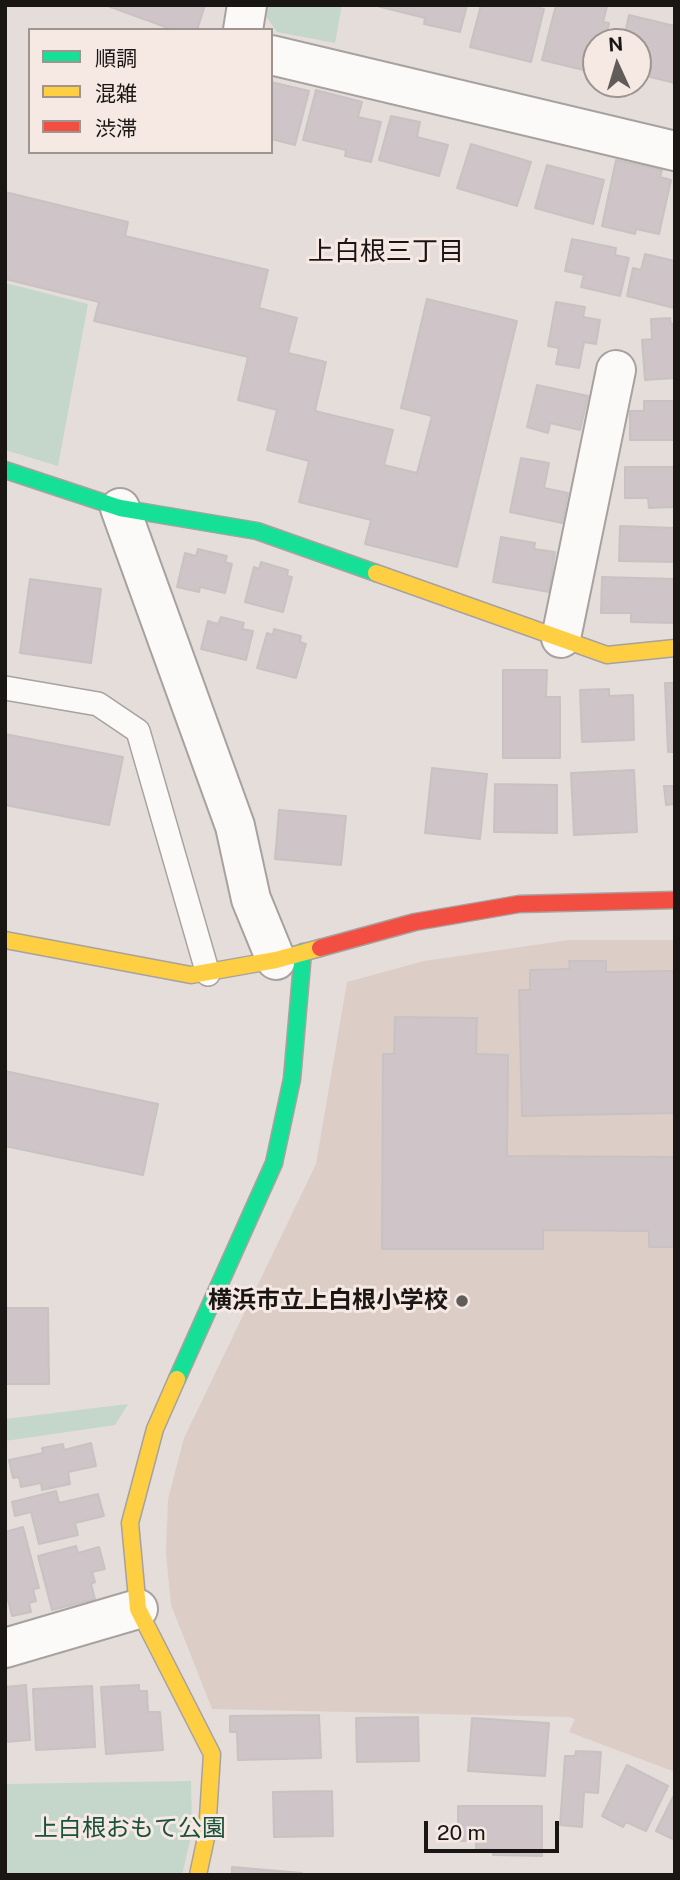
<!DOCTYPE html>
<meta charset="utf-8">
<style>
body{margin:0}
#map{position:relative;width:680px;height:1880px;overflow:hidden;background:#e5ddda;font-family:"Public Sans","Noto Sans JP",sans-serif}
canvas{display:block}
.frame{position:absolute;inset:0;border:7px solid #1a1613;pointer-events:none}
.legend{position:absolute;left:28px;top:28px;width:245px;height:126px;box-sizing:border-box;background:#f6e9e3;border:2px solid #9e9590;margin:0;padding:9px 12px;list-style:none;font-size:21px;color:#1a1613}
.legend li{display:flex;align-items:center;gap:14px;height:35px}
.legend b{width:35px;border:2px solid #9e9590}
.north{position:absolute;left:582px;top:28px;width:70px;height:70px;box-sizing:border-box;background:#f6e9e3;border:2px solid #9e9590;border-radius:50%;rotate:356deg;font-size:19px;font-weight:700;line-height:28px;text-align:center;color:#1a1613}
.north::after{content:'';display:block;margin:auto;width:24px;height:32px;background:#615c59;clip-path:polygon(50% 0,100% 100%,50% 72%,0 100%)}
.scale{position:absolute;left:424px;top:1821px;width:135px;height:32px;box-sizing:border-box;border:4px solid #1a1613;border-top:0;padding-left:9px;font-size:21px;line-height:24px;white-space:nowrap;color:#1a1613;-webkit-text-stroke:5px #f6e9e3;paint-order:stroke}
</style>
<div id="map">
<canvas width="680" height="1880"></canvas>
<div class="frame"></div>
<ul class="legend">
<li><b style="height:9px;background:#16e098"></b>順調</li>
<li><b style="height:9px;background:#ffcf43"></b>混雑</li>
<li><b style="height:9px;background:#f24e42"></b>渋滞</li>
</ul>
<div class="north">N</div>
<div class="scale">20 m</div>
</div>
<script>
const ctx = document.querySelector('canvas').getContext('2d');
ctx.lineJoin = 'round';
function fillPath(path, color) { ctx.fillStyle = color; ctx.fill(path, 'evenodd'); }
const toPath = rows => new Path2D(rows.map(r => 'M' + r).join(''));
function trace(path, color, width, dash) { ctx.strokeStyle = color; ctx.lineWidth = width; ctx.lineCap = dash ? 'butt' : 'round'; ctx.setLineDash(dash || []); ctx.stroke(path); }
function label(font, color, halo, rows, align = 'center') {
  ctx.font = font + ' "Public Sans","Noto Sans JP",sans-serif'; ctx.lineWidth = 6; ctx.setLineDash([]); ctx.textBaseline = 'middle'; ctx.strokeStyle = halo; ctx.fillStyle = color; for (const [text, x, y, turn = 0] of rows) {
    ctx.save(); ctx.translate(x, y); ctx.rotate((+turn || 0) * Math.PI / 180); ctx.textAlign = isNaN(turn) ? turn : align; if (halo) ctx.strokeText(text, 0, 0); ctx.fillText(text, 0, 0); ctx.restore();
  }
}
fillPath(toPath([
 [569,940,675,940,675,1772,569,1732,575,1719,569,1717,212,1709,171,1605,166,1553,168,1499,184,1438,316,1164,347,982,424,961]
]), '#dccec7');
fillPath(toPath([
 [266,5,342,5,335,43,277,32,265,15],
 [5,283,88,304,58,466,5,450],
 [128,1404,115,1425,5,1441,5,1419],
 [191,1781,192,1832,182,1875,5,1875,5,1784]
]), '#c5d6ca');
const building = toPath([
 [105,5,205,5,197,30,174,30,105,5],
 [373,5,467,5,460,32,424,24,425,18,373,5],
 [481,5,527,5,544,9,531,62,470,47,481,5],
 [556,5,607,6,603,22,609,23,605,42,596,42,596,73,542,60,556,5],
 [629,15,675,26,675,83,638,74,638,42,623,42,629,15],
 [271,82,309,91,295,145,271,139,271,82],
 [316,90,362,102,358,117,381,122,371,162,345,156,346,150,303,140,316,90],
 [391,116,420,122,417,137,448,145,439,176,379,160,391,116],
 [471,144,531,162,517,206,457,188,471,144],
 [616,160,662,170,660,177,671,180,659,234,636,229,635,234,602,226,616,160],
 [547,165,604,180,593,224,535,208,547,165],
 [5,192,128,222,125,236,268,270,259,308,297,318,288,353,326,362,315,411,393,430,384,465,417,473,432,416,401,408,427,299,517,321,457,567,365,544,371,520,299,502,309,461,267,450,277,410,238,400,248,357,94,321,99,302,5,279,5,192],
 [572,239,616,248,615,255,629,258,620,296,581,287,584,275,565,271,572,239],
 [645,254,675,261,674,308,627,296,633,268,641,270,645,254],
 [556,302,585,307,583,317,600,320,596,344,584,342,579,368,556,364,559,348,548,346,556,302],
 [670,318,671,324,675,324,675,378,645,380,642,340,652,339,651,319,670,318],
 [537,385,588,396,580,430,550,423,548,433,527,427,537,385],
 [644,401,675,401,675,440,630,440,630,411,644,411,644,401],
 [521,458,549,463,544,488,568,493,562,523,510,512,521,458],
 [625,467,675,467,675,507,649,508,648,498,625,498,625,467],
 [620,526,675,528,675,562,619,561,620,526],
 [501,537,535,543,534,549,555,552,549,592,493,582,501,537],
 [198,549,227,556,225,562,232,564,225,593,200,587,199,592,177,587,185,553,196,556,198,549],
 [261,562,288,570,287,576,292,577,283,612,245,602,254,567,259,569,261,562],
 [602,577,675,579,675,623,631,622,631,613,601,613,602,577],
 [30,579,101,589,91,663,20,653,30,579],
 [221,617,244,623,242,629,253,631,246,660,201,649,208,621,218,624,221,617],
 [274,629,301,636,300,642,306,644,296,678,257,668,267,633,273,635,274,629],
 [503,670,547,670,546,697,560,697,560,758,503,758,503,670],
 [665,683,675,683,675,752,668,752,665,683],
 [609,689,609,696,633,695,634,740,582,742,580,690,609,689],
 [5,734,123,757,109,825,5,805,5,734],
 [432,768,487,774,480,839,425,833,432,768],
 [634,770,637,832,574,835,571,773,634,770],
 [495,784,557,785,557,833,494,832,495,784],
 [664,786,675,786,675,804,666,805,664,786],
 [279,810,346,816,341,865,275,859,279,810],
 [569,961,606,961,606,972,675,971,675,1113,522,1116,519,990,530,990,530,970,570,969,569,961],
 [395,1017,477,1018,476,1054,508,1055,507,1156,675,1157,675,1247,649,1247,649,1231,543,1230,543,1249,382,1249,383,1054,394,1054,395,1017],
 [5,1071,158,1104,143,1175,5,1146,5,1071],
 [5,1308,48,1308,49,1384,5,1384,5,1308],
 [91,1443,96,1466,68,1472,70,1484,42,1490,41,1483,21,1487,19,1477,13,1478,9,1460,43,1453,42,1448,63,1444,64,1450,91,1443],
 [56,1491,59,1503,98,1494,104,1516,75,1523,78,1535,39,1544,31,1512,15,1516,12,1502,56,1491],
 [23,1527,39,1588,33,1589,36,1601,29,1603,31,1612,12,1616,5,1588,5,1532,23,1527],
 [76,1546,78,1553,99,1547,105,1569,92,1572,95,1582,91,1584,95,1599,52,1610,38,1556,76,1546],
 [26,1685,30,1740,5,1742,5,1687,26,1685],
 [139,1685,139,1691,147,1691,148,1712,160,1712,163,1750,106,1754,101,1687,139,1685],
 [92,1686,95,1747,36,1750,33,1689,92,1686],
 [319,1715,321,1758,238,1760,237,1732,230,1732,230,1716,319,1715],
 [418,1717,419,1761,357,1762,356,1718,418,1717],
 [472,1718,549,1723,545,1776,468,1771,472,1718],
 [576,1751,601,1752,598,1793,584,1792,582,1827,560,1825,565,1756,575,1756,576,1751],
 [627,1765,668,1786,646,1831,626,1822,623,1827,602,1816,627,1765],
 [332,1791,333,1836,274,1837,273,1792,332,1791],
 [675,1793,675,1840,656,1831,675,1793],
 [458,1806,542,1806,542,1856,493,1855,493,1849,476,1849,476,1841,458,1841,458,1806],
 [232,1867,302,1873,302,1875,232,1875,232,1867]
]);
fillPath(building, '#cfc4c7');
trace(building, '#c8c2c2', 2);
const lane = toPath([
 [5,688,98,704,138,731,208,974]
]);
const street = toPath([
 [243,30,247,5],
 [271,55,675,151],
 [120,508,235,826,251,899,276,960],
 [561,638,616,370],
 [5,1648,138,1609]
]);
const fast = toPath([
 [5,470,120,508,257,531,376,573],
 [177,1379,274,1163,292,1079,303,952]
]);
const slow = toPath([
 [376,573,607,655,675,648],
 [5,940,191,975,276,960,320,948],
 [177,1379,155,1429,130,1523,138,1609,212,1754,207,1833,198,1875]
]);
const jam = toPath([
 [320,948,415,922,519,904,675,900]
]);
trace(lane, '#a7a29f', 26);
trace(street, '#a7a29f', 42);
trace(fast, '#a7a29f', 19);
trace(slow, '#a7a29f', 19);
trace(jam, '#a7a29f', 19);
trace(lane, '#fbfaf9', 23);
trace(street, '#fbfaf9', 38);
trace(fast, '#16e098', 16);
trace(slow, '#ffcf43', 16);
trace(jam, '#f24e42', 16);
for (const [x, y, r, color] of [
 [462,1301,7,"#615c59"]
]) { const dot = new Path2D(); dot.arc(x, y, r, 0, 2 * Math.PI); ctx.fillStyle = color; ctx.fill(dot); trace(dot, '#f6e9e3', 2.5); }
label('bold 24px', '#1a1613', '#f6e9e3', [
 ["横浜市立上白根小学校",448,1301]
], 'right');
label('24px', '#19523b', '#f6e9e3', [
 ["上白根おもて公園",130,1829]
]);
label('26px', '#1a1613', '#f6e9e3', [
 ["上白根三丁目",386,252]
]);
</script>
